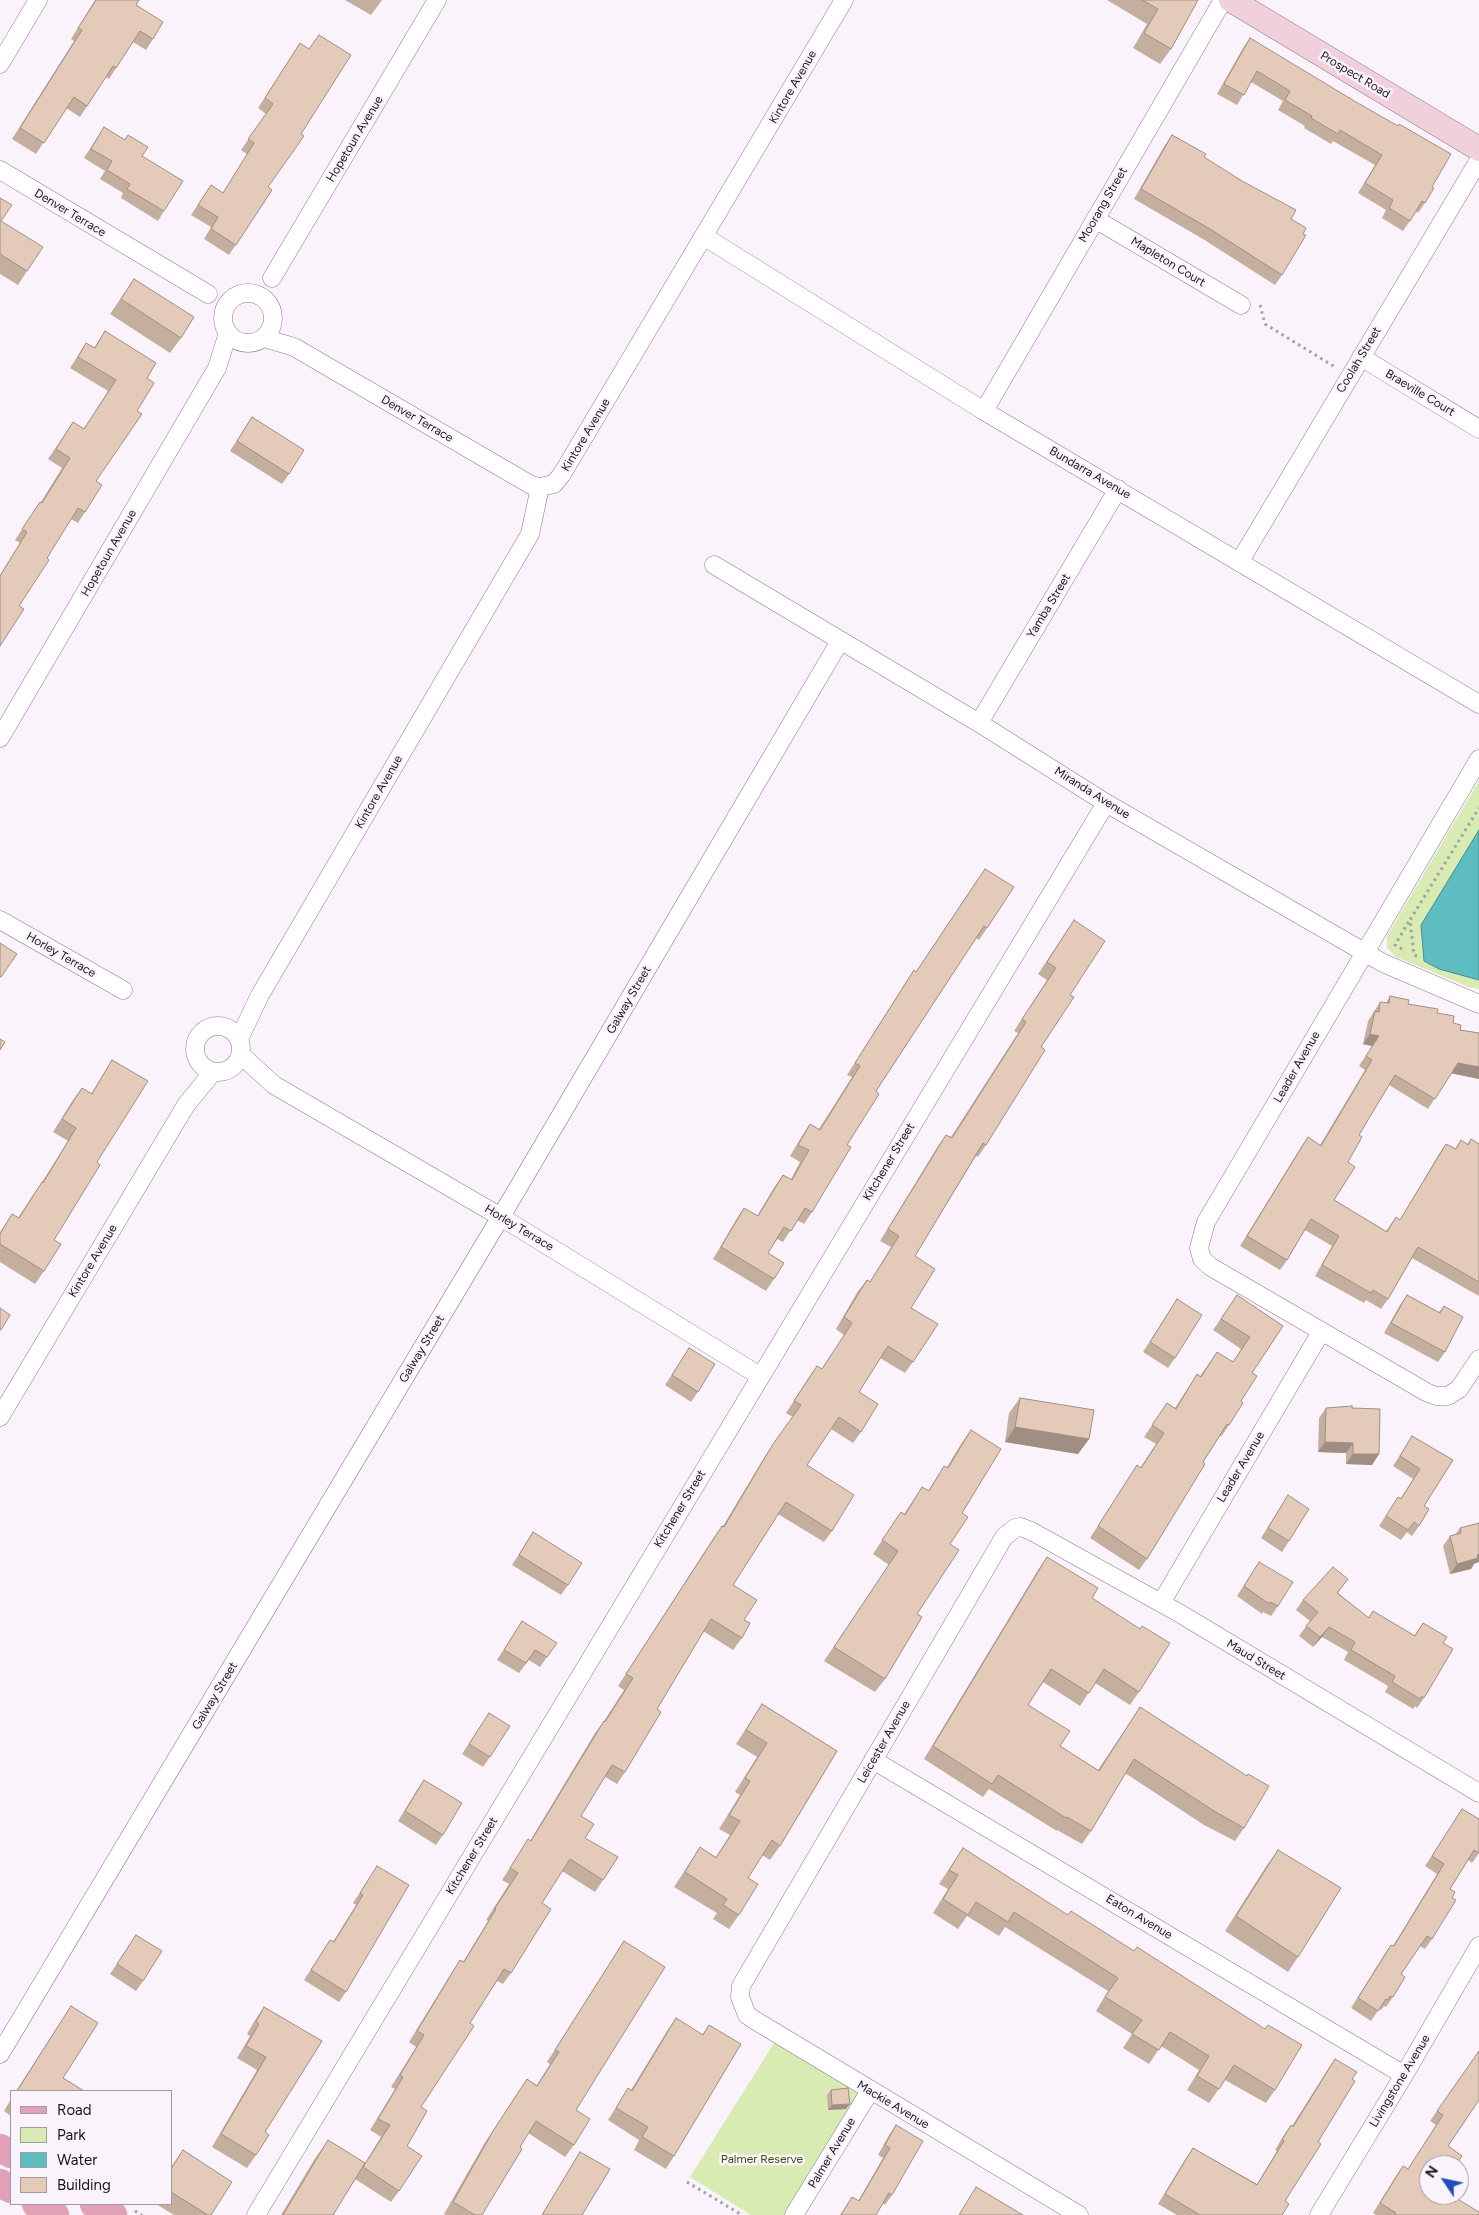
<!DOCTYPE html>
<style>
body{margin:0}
#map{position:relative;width:1479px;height:2215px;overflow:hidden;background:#fbf3fc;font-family:Figtree,sans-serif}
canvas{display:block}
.legend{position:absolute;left:10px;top:2090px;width:162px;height:115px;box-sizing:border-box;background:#fbf3fc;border:1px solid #a19aa2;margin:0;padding:6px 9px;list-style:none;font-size:15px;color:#1b141c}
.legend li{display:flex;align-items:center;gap:10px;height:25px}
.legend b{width:25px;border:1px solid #a19aa2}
.north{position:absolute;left:1419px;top:2155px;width:50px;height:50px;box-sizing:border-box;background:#fbf3fc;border:1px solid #a19aa2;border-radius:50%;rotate:304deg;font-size:14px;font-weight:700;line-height:20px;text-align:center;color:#1b141c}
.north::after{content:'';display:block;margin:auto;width:18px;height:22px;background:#204ebb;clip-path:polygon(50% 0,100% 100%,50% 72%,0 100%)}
</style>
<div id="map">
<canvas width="1479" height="2215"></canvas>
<ul class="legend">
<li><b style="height:6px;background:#e2a1b6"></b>Road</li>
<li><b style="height:14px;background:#d7ebb2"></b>Park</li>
<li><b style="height:14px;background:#5dbdc1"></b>Water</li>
<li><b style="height:14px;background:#e4cbb9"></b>Building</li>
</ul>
<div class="north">N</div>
</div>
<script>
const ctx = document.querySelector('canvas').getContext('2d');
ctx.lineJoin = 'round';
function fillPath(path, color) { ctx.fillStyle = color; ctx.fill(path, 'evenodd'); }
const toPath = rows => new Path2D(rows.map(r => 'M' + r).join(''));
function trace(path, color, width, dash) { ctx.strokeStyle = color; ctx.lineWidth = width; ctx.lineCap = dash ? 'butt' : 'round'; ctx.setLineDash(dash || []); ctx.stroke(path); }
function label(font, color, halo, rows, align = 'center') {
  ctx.font = font + ' Figtree,sans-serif'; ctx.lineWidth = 5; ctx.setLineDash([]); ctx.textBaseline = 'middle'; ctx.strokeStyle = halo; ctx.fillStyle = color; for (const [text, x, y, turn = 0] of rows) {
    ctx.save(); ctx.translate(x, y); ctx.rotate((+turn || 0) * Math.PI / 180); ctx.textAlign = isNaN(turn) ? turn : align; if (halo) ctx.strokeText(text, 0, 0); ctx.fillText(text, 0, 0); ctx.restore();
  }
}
fillPath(toPath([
 [1479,781,1479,989,1469,987,1396,957,1387,948,1387,936],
 [776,2040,863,2092,787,2215,751,2215,690,2177]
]), '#d7ebb2');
const water = toPath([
 [1479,830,1479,980,1439,969,1424,961,1421,925,1479,830]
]);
fillPath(water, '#5dbdc1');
trace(water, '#498a90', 1);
const minor = toPath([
 [0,64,38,0],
 [0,170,208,294],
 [1095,219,1241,305],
 [705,237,984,411,1479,704],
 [272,278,437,0],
 '223 318a25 25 0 1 1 50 0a25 25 0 1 1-50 0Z',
 [264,338,294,347,531,485,540,487],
 [1361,357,1479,429],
 [984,411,1223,0],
 [1240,561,1479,160],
 [714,565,979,723,1106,803,1383,963,1479,1004],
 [979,723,1118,489],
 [0,738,217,368,228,333],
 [1479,759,1206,1222,1199,1248,1202,1259,1211,1267,1426,1392,1436,1396,1448,1396,1459,1389,1479,1359],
 [0,920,123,990],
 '195 1049a23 23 0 1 1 46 0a23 23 0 1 1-46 0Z',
 [239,1039,260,995,530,534,540,487,554,484,562,474,844,0],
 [241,1055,274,1085,501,1217,760,1376],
 [0,1417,186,1105,213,1072],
 [1161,1603,1321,1332],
 [873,1760,1404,2075],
 [0,2054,512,1198,840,641],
 [256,2215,1106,803],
 [794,2215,870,2091],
 [1079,2215,756,2021,747,2015,740,1997,741,1986,1004,1537,1015,1528,1021,1527,1031,1531,1179,1613,1479,1793],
 [1319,2215,1404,2075,1479,1946]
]);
const secondary = toPath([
 [1231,0,1479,149]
]);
const primary = toPath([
 [0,2148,11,2154],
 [0,2183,11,2189],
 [36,2204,55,2215],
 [94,2204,113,2215]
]);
trace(minor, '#8b788d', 19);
trace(secondary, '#8b788d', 25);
trace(primary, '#d6d5d6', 29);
trace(toPath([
 [1260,305,1265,324,1335,367],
 [1402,949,1395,945,1409,921],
 [1417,956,1414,955,1410,920,1479,808],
 [687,2182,742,2215],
 [135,2211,142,2215]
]), '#a69fa7', 3, [2.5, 4]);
trace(minor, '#fff', 18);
trace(secondary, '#f0d0da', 24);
trace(primary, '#e2a1b6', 28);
fillPath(toPath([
 [95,0,139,0,136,5,153,39,146,50,133,42,109,79,106,77,80,117,66,108,36,154,12,139,74,41,71,39],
 [345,0,382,0,371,15],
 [1107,0,1198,0,1171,49,1160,64,1133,48,1147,24],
 [319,35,268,187,272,190,229,255,204,239,211,227,191,215,211,185,223,193,247,154,241,150,266,114,258,108,300,43,309,49],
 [1250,38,1432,187,1425,203,1418,213,1416,212,1403,231,1382,218,1386,210,1358,193,1375,165,1333,141,1331,144,1304,128,1305,126,1278,110,1283,101,1251,82,1237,105,1217,94,1243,48],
 [104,127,124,140,128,135,142,156,164,211,158,221,121,198,123,193,100,179,105,171,84,158],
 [1172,135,1291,219,1303,234,1282,275,1275,285,1203,239,1134,199,1165,145],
 [0,198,1,221,27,271,18,285,0,274],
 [134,279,181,338,170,353,110,314],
 [105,331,147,378,137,411,96,481,85,512,78,523,71,519,47,558,19,606,0,646,0,575,20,543,15,540,40,502,41,502,62,468,48,459,73,422,84,429,108,391,70,368,86,343,94,348],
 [252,417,289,474,282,484,230,451],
 [977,880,987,928,979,940,976,938,876,1091,847,1145,812,1212,804,1224,797,1220,783,1242,777,1239,768,1253,774,1279,766,1291,713,1259,736,1220,744,1208,757,1216,775,1186,783,1175,791,1179,800,1162,790,1156,802,1136,810,1124,819,1129,852,1077,847,1075,906,982,914,970,916,972],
 [1074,920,1070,995,986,1145,978,1157,976,1156,915,1256,911,1308,913,1362,905,1373,880,1358,859,1392,861,1432,853,1443,831,1429,807,1465,832,1531,824,1542,778,1514,733,1585,744,1620,742,1638,733,1650,703,1631,657,1709,625,1772,617,1784,605,1777,581,1816,585,1838,603,1880,595,1892,562,1871,542,1903,511,1973,503,1984,497,1981,470,2023,421,2107,407,2146,399,2191,391,2202,355,2179,333,2215,281,2215,314,2160,328,2140,365,2163,381,2137,370,2130,395,2089,391,2087,416,2047,409,2042,452,1972,460,1960,463,1962,488,1921,486,1920,509,1884,502,1880,528,1839,530,1841,595,1733,604,1721,624,1690,618,1686,714,1537,722,1526,723,1526,765,1456,793,1417,786,1413,809,1377,817,1366,822,1369,844,1335,836,1329,858,1291,867,1280,870,1282,891,1247,880,1241,938,1146,946,1135,951,1137,1018,1033,1014,1031,1047,980,1038,974],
 [1390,996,1408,1004,1437,1013,1453,1023,1460,1030,1479,1033,1479,1079,1451,1073,1428,1109,1389,1085,1359,1135,1348,1162,1334,1200,1386,1231,1396,1217,1400,1220,1439,1154,1446,1144,1455,1149,1461,1140,1467,1144,1471,1139,1479,1144,1479,1296,1412,1258,1388,1299,1381,1309,1366,1300,1364,1303,1315,1276,1332,1246,1305,1230,1287,1260,1280,1270,1240,1246,1301,1147,1308,1137,1320,1145,1365,1070,1359,1066,1372,1046,1363,1044,1368,1021,1380,1002,1386,1003],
 [112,1060,97,1162,54,1240,44,1271,35,1284,0,1262,0,1232,12,1214,18,1218,33,1195,42,1182,68,1141,53,1132,73,1100,82,1088,91,1094],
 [1237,1295,1283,1326,1252,1373,1241,1401,1229,1425,1221,1437,1220,1436,1203,1462,1147,1559,1139,1570,1090,1538,1137,1465,1140,1468,1156,1444,1144,1437,1167,1403,1175,1408,1197,1374,1200,1376,1217,1352,1233,1362,1241,1349,1213,1330],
 [1407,1295,1439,1312,1444,1306,1445,1352,1438,1362,1384,1333,1400,1305],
 [1177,1299,1175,1358,1168,1368,1143,1352],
 [689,1348,698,1392,691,1402,665,1385],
 [1020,1398,1089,1439,1078,1454,1005,1442,1009,1413],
 [1326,1408,1352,1408,1379,1454,1372,1465,1346,1464,1346,1453,1318,1452,1319,1418],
 [971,1430,962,1513,950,1544,917,1614,885,1679,875,1692,824,1661,889,1565,873,1554,901,1512,904,1514,922,1487,928,1491,944,1466,947,1467,961,1444],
 [1412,1436,1453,1460,1424,1506,1419,1526,1412,1536,1407,1532,1401,1540,1379,1526,1398,1497,1401,1498,1413,1479,1393,1466],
 [1288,1495,1289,1541,1282,1552,1261,1538],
 [1460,1528,1474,1564,1471,1569,1450,1574,1443,1546,1450,1536,1455,1535],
 [533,1532,568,1585,561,1595,512,1565],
 [1047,1557,1092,1598,1139,1692,1130,1705,1095,1683,1080,1706,1043,1682,1028,1705,1060,1746,1098,1770,1140,1707,1244,1828,1235,1841,1204,1825,1125,1773,1091,1831,1082,1844,1057,1830,1057,1831,989,1789,983,1797,924,1759,1038,1570],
 [1259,1562,1278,1606,1271,1616,1263,1612,1262,1614,1237,1596],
 [1348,1579,1338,1593,1368,1618,1373,1611,1414,1636,1423,1623,1443,1643,1424,1698,1417,1708,1415,1706,1413,1709,1385,1692,1388,1686,1344,1660,1348,1652,1322,1637,1313,1647,1299,1636,1310,1621,1296,1610,1303,1600],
 [522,1621,547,1657,540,1667,529,1660,519,1673,497,1660],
 [762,1704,837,1751,780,1846,770,1860,762,1855,748,1878,739,1915,729,1929,713,1919,717,1913,674,1887,700,1847,716,1857,730,1835,719,1829,740,1795,735,1792,757,1757,736,1744],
 [489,1713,490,1757,483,1767,462,1754],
 [424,1780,443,1835,436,1845,398,1821,417,1790],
 [1462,1809,1479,1853,1472,1863,1468,1860,1450,1889,1452,1898,1432,1939,1425,1949,1420,1946,1401,1974,1393,1997,1386,2007,1384,2006,1381,2010,1379,2009,1371,2021,1351,2008,1384,1955,1391,1945,1393,1946,1437,1874,1425,1866],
 [963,1848,1275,2090,1266,2103,1225,2080,1209,2103,1187,2090,1199,2070,1161,2046,1149,2064,1123,2048,1132,2034,1096,2011,1108,1991,1005,1927,999,1936,967,1916,958,1929,933,1913,948,1889,939,1884],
 [1278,1850,1298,1957,1288,1972,1225,1931,1267,1865],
 [377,1866,346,1992,339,2002,304,1980,330,1940,333,1942,356,1905,353,1903],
 [136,1935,143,1981,136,1991,110,1974],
 [624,1941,576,2110,574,2145,565,2157,528,2133,520,2147,482,2215,446,2215,444,2214,484,2144,527,2079,537,2085,550,2064,547,2062],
 [71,2006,63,2078,84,2091,16,2091],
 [264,2007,322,2041,265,2132,256,2155,247,2168,212,2147,257,2070,237,2058,250,2036,247,2034,255,2020],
 [676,2018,702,2035,709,2025,674,2156,666,2169,634,2150,639,2140,608,2120,628,2088,631,2090,667,2031],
 [1479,2051,1479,2100,1448,2146,1429,2195,1479,2215,1376,2215,1373,2213,1396,2176,1403,2166,1408,2169,1436,2125,1430,2121],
 [1335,2059,1352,2079,1285,2201,1282,2215,1177,2215,1158,2204,1186,2158,1193,2148,1257,2184,1277,2151,1275,2150,1284,2135,1291,2125,1292,2126,1328,2069],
 [831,2090,846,2109,828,2110,827,2095],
 [11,2099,11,2116,4,2111],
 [896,2125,892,2195,885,2205,883,2203,876,2215,840,2215,852,2197,858,2201,883,2158,878,2155,889,2135],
 [183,2150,211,2215,174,2215,156,2204,171,2204,171,2167],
 [580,2152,582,2215,542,2215,575,2160]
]), '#c4af9f');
fillPath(toPath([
 [1370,1034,1379,1036,1372,1046,1363,1044],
 [1458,1063,1479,1067,1479,1079,1450,1073],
 [1015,1427,1089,1439,1078,1454,1005,1442],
 [1325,1442,1353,1443,1346,1453,1318,1452],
 [1353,1454,1379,1454,1372,1465,1346,1464],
 [1479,1554,1479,1562,1474,1564,1471,1569,1450,1574,1457,1564],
 [1329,1627,1322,1637,1313,1647,1320,1637],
 [850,2104,846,2109,828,2110,832,2105]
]), '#a08e82');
const building = toPath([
 [96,0,139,0,136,5,163,22,153,39,140,31,116,68,113,66,87,106,74,97,44,143,20,128,82,30,78,28,96,0],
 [1142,0,1198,0,1171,49,1144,33,1158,9,1142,0],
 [319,35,351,55,301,134,304,136,268,187,272,190,236,245,211,229,218,217,198,205,211,185,223,193,254,143,248,139,273,104,265,98,300,43,309,49,319,35],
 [1250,38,1356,102,1398,126,1399,124,1451,154,1432,187,1434,188,1425,203,1422,201,1410,221,1389,208,1393,200,1365,183,1382,155,1340,130,1338,134,1311,118,1312,116,1285,100,1290,91,1257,71,1244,95,1224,84,1250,38],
 [104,127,125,140,128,135,148,147,142,156,183,181,164,211,127,189,130,184,107,170,112,161,91,149,104,127],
 [1172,135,1206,154,1204,157,1242,181,1296,210,1291,219,1306,228,1303,234,1306,235,1282,275,1210,229,1141,189,1172,135],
 [0,198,12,205,1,221,43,247,27,271,0,254,0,198],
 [134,279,194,317,181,338,121,299,134,279],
 [105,331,156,363,147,378,154,383,137,411,142,414,96,481,102,485,85,512,78,508,47,558,49,560,19,606,24,609,0,646,0,576,27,532,22,529,40,502,42,503,70,458,56,449,73,422,84,429,116,380,78,357,86,343,95,348,105,331],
 [252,417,304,450,289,474,237,441,252,417],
 [985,869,1014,887,987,928,984,926,876,1091,879,1094,847,1145,851,1147,812,1212,805,1208,791,1231,784,1227,768,1253,784,1263,774,1279,721,1247,744,1208,758,1216,783,1175,792,1180,809,1150,798,1145,810,1124,820,1130,860,1066,855,1063,914,970,916,972,985,869],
 [1074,920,1105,941,1070,995,1074,997,1041,1047,1045,1050,986,1145,983,1143,915,1256,935,1269,911,1308,938,1324,913,1362,888,1346,859,1392,878,1404,861,1432,839,1417,807,1465,854,1495,832,1531,786,1502,733,1585,757,1600,744,1620,750,1623,742,1638,711,1619,657,1709,661,1712,625,1772,612,1765,581,1816,594,1824,585,1838,618,1857,603,1880,570,1859,542,1903,551,1909,511,1973,504,1969,470,2023,474,2026,421,2107,427,2111,407,2146,422,2156,399,2191,363,2167,390,2125,378,2119,403,2077,400,2075,424,2035,417,2031,460,1960,464,1962,496,1909,495,1908,518,1873,510,1868,528,1839,531,1841,604,1721,605,1722,633,1678,626,1674,722,1526,724,1527,773,1444,801,1405,794,1401,817,1366,822,1369,852,1323,844,1317,867,1280,870,1282,899,1236,888,1229,946,1135,952,1138,1026,1022,1022,1019,1056,968,1047,962,1074,920],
 [0,943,17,954,1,977,0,977,0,943],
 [1390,996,1409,1000,1408,1004,1438,1009,1437,1013,1454,1016,1453,1023,1461,1025,1460,1030,1479,1033,1479,1067,1458,1063,1435,1099,1395,1075,1359,1135,1362,1137,1348,1162,1355,1167,1334,1200,1387,1232,1396,1217,1400,1220,1446,1144,1456,1149,1461,1140,1468,1145,1471,1139,1479,1144,1479,1282,1418,1247,1388,1299,1373,1290,1371,1293,1322,1265,1339,1236,1311,1219,1287,1260,1247,1236,1308,1137,1321,1146,1372,1060,1366,1056,1379,1036,1370,1034,1375,1011,1379,1012,1380,1002,1389,1003,1390,996],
 [0,1039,5,1042,0,1050,0,1039],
 [112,1060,148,1081,97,1162,100,1165,54,1240,61,1244,44,1271,0,1244,0,1234,12,1214,19,1218,42,1182,43,1183,76,1128,62,1119,82,1088,92,1094,112,1060],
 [1237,1295,1283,1326,1252,1373,1257,1376,1241,1401,1243,1403,1229,1425,1227,1424,1203,1462,1205,1464,1147,1559,1098,1526,1137,1465,1141,1468,1164,1433,1152,1425,1167,1403,1176,1409,1197,1374,1201,1377,1217,1352,1233,1362,1250,1337,1221,1319,1237,1295],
 [1407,1295,1440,1313,1444,1306,1463,1317,1445,1352,1391,1323,1407,1295],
 [1177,1299,1202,1315,1175,1358,1150,1342,1177,1299],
 [0,1308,10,1315,1,1330,0,1330,0,1308],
 [689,1348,715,1364,698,1392,672,1375,689,1348],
 [1020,1398,1094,1410,1089,1439,1015,1427,1020,1398],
 [1352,1406,1352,1408,1380,1409,1379,1454,1353,1454,1353,1443,1325,1442,1326,1408,1352,1406],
 [971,1430,1001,1449,962,1513,968,1517,950,1544,959,1550,917,1614,922,1617,885,1679,834,1647,898,1551,882,1540,901,1512,905,1515,922,1487,929,1491,944,1466,948,1468,971,1430],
 [1412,1436,1453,1460,1424,1506,1429,1509,1419,1526,1414,1522,1408,1530,1386,1516,1398,1497,1401,1499,1420,1469,1400,1456,1412,1436],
 [1288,1495,1309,1509,1289,1541,1268,1528,1288,1495],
 [1479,1523,1479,1554,1477,1555,1478,1558,1457,1564,1450,1536,1461,1533,1460,1528,1479,1523],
 [533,1532,582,1563,568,1585,519,1555,533,1532],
 [1047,1557,1098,1588,1092,1598,1140,1629,1142,1626,1170,1643,1139,1692,1104,1669,1089,1693,1051,1669,1028,1705,1070,1731,1060,1746,1099,1771,1140,1707,1247,1776,1248,1774,1269,1786,1244,1828,1214,1811,1134,1759,1091,1831,1067,1817,1066,1818,998,1775,992,1784,933,1746,1047,1557],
 [1259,1562,1293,1582,1278,1606,1270,1602,1269,1604,1244,1586,1259,1562],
 [1333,1567,1348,1579,1337,1593,1369,1618,1373,1611,1415,1636,1423,1623,1447,1637,1443,1643,1453,1649,1424,1698,1422,1696,1420,1699,1392,1682,1395,1676,1351,1650,1355,1642,1329,1627,1320,1637,1306,1626,1318,1612,1303,1600,1333,1567],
 [522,1621,557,1643,547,1657,535,1650,526,1663,504,1650,522,1621],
 [762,1704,837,1751,780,1846,772,1840,748,1878,758,1884,739,1915,723,1905,727,1899,685,1872,700,1847,716,1858,740,1821,729,1815,750,1781,745,1778,767,1743,746,1730,762,1704],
 [489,1713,510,1726,490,1757,469,1744,489,1713],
 [424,1780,462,1803,443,1835,405,1811,424,1780],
 [1462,1809,1479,1819,1479,1853,1474,1850,1450,1889,1455,1892,1452,1898,1456,1900,1432,1939,1427,1936,1401,1974,1405,1977,1393,1997,1390,1996,1388,2000,1386,1999,1378,2011,1358,1998,1391,1945,1394,1946,1444,1864,1432,1856,1462,1809],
 [963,1848,1068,1915,1071,1911,1134,1951,1137,1947,1265,2029,1268,2025,1302,2045,1275,2090,1234,2065,1219,2089,1197,2076,1209,2056,1170,2032,1159,2050,1132,2034,1142,2020,1105,1997,1118,1978,1014,1912,1008,1922,976,1902,968,1915,943,1899,958,1875,949,1870,963,1848],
 [1278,1850,1341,1888,1298,1957,1236,1916,1278,1850],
 [377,1866,409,1885,346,1992,311,1970,330,1940,334,1942,363,1895,360,1893,377,1866],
 [136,1935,162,1951,143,1981,117,1964,136,1935],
 [624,1941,665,1967,576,2110,590,2119,574,2145,536,2121,520,2147,522,2149,482,2215,475,2215,453,2202,493,2131,527,2079,537,2086,559,2052,555,2050,624,1941],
 [71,2006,98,2023,63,2078,84,2091,17,2091,71,2006],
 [264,2007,322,2041,265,2132,269,2135,256,2155,221,2134,266,2057,246,2046,259,2024,256,2022,264,2007],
 [676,2018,703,2035,709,2025,741,2044,674,2156,642,2137,648,2127,616,2108,628,2088,632,2091,676,2018],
 [1479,2051,1479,2100,1448,2146,1462,2156,1456,2165,1429,2165,1429,2195,1451,2195,1479,2212,1479,2215,1395,2215,1396,2213,1380,2203,1403,2166,1408,2169,1443,2115,1437,2111,1479,2051],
 [1335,2059,1357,2072,1352,2079,1355,2081,1318,2142,1321,2144,1285,2201,1289,2204,1282,2215,1200,2215,1165,2194,1193,2148,1257,2185,1284,2141,1282,2140,1291,2125,1293,2127,1335,2059],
 [848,2088,850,2104,832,2105,831,2090,848,2088],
 [896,2125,923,2141,892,2195,889,2193,876,2215,841,2215,852,2197,859,2201,890,2148,885,2145,896,2125],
 [328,2140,365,2163,333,2215,283,2215,328,2140],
 [183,2150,232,2182,211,2215,208,2215,171,2192,171,2169,183,2150],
 [580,2152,610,2169,582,2215,542,2215,580,2152],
 [976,2187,1023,2215,959,2215,976,2187]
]);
fillPath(building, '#e4cbb9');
trace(building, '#a08e82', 1);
label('12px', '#1b141c', '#fbf3fc', [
 ["Prospect Road",1355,75,31],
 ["Kintore Avenue",793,87,-60],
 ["Hopetoun Avenue",355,139,-59],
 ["Moorang Street",1103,205,-60],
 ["Denver Terrace",70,213,31],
 ["Mapleton Court",1168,262,31],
 ["Coolah Street",1359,360,-59],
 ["Braeville Court",1420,393,31],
 ["Denver Terrace",417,419,30],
 ["Kintore Avenue",586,435,-59],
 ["Bundarra Avenue",1090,473,30],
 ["Hopetoun Avenue",109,553,-60],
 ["Yamba Street",1049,606,-59],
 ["Kintore Avenue",379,792,-60],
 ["Miranda Avenue",1092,793,32],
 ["Horley Terrace",61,955,30],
 ["Galway Street",629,1000,-60],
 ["Leader Avenue",1297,1067,-60],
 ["Kitchener Street",889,1162,-59],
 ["Horley Terrace",519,1228,31],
 ["Kintore Avenue",93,1261,-59],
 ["Galway Street",422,1349,-59],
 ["Leader Avenue",1241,1467,-59],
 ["Kitchener Street",680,1509,-59],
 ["Maud Street",1256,1660,31],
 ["Galway Street",215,1696,-59],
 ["Leicester Avenue",884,1742,-60],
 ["Kitchener Street",472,1856,-59],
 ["Eaton Avenue",1139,1917,31],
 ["Livingstone Avenue",1400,2081,-59],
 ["Mackie Avenue",893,2105,31],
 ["Palmer Avenue",832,2153,-59]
]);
label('12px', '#3e5004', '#fbf3fc', [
 ["Palmer Reserve",762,2159]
]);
</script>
